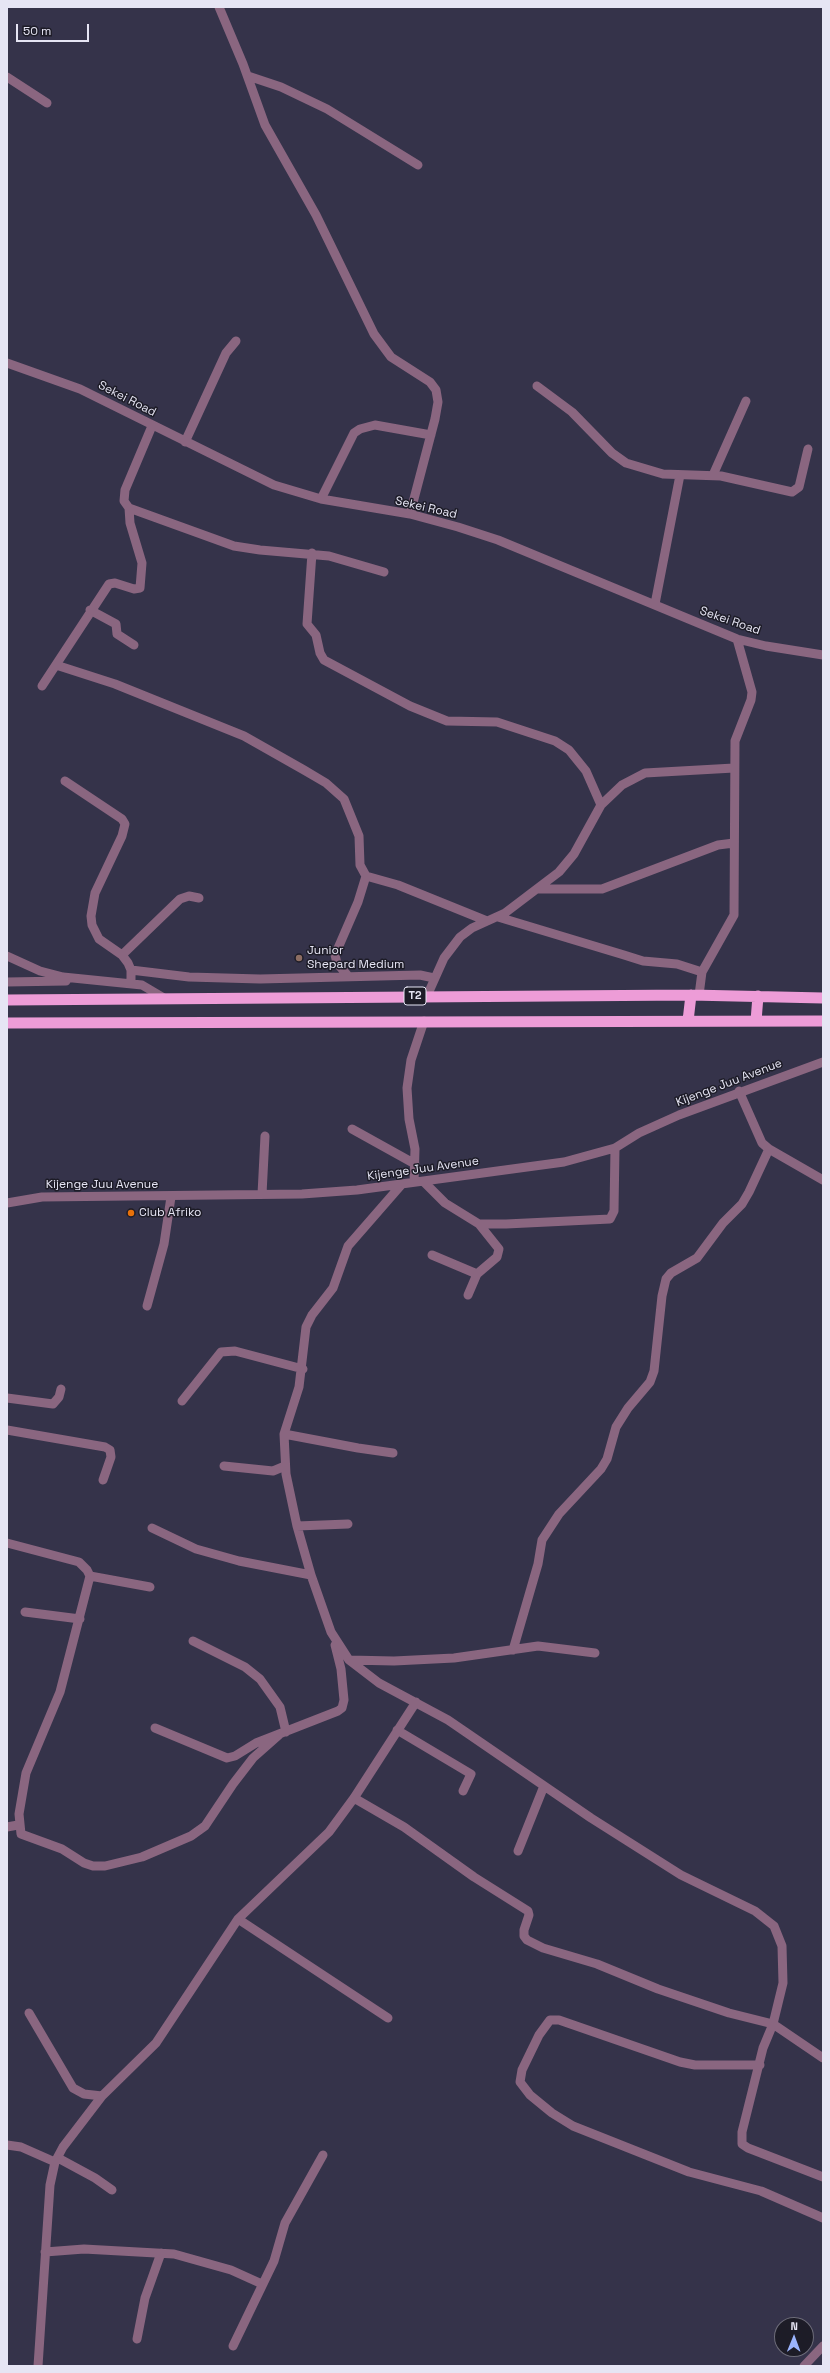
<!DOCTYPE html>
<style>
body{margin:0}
#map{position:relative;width:830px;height:2373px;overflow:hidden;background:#35334a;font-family:"Space Grotesk",sans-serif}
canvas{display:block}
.frame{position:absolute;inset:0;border:8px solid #e6e5f4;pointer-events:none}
.north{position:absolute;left:774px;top:2317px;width:40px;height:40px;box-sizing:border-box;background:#1d1c27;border:1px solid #6d6c79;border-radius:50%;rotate:1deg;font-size:11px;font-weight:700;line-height:16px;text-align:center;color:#e6e5f4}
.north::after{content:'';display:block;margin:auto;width:14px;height:18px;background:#9bb4fd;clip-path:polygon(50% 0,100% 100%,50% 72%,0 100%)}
.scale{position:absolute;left:16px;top:24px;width:73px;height:18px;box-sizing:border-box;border:2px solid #e6e5f4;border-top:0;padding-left:5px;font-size:12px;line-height:14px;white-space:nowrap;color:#e6e5f4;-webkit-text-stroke:3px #1d1c27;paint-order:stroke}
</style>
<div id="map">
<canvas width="830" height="2373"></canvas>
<div class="frame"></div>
<div class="north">N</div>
<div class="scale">50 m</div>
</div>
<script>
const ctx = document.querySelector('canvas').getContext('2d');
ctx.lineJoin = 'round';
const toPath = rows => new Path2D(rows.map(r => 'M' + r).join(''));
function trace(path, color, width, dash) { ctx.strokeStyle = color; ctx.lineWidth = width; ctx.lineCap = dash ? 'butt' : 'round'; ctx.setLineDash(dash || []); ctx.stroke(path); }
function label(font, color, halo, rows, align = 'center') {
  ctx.font = font + ' "Space Grotesk",sans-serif'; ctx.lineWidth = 3; ctx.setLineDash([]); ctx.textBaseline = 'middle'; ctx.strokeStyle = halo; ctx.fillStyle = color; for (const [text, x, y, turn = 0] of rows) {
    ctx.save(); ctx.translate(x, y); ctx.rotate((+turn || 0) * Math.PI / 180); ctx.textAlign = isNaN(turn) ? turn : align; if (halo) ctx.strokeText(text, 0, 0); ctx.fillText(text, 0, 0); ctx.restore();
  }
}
trace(toPath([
 [219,7,243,64,265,125,316,215,374,334,391,357,430,382,436,390,438,402,435,419,410,514],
 [248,76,281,87,327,109,418,165],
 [7,77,47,103],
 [7,363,80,389,274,485,321,499,410,514,458,527,498,540,737,639,766,646,823,655],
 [537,386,572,412,612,453,626,463,663,474,721,476,792,492,799,487,808,449],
 [152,426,125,490,124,501,129,508,234,546,260,550,329,556,384,572],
 [185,442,226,353,236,341],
 [713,475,746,401],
 [321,499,354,433,360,429,375,425,431,435],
 [312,553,307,624,316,635,320,653,324,660,410,706,447,721,497,722,555,741,569,750,586,771,601,805],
 [655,604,680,475],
 [90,610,116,624,117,634,134,645],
 [56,665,115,684,244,736,304,770,326,783,344,799,359,836,360,865,366,876,398,885,487,921],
 [42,686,109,584,115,583,134,589,140,588,142,563,130,523,129,508],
 [65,781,122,819,125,824,122,836,95,893,91,916,92,925,99,939,122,955,128,963,131,970,131,983],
 [537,889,602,889,718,845,734,843],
 [498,917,624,955,643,961,677,964,702,972],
 [122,955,180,899,189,896,199,898],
 [7,956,40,971,63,977,142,985,164,998],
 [131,970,189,977,260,979,420,975,434,978],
 [348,976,337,963,335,955,358,902,366,876],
 [7,982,66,981],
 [699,995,702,972,734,915,735,741,751,700,752,692,737,639],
 [427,996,444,958,460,937,472,928,505,913,559,872,574,854,601,805,622,785,645,773,734,768],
 [739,1091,762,1143,769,1149,823,1180],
 [352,1129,415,1164],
 [423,1181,445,1203,479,1224,499,1249,497,1257,477,1274,468,1295],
 [414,1182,415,1149,409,1119,407,1088,411,1060,424,1021],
 [402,1184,348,1246,333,1288,312,1315,306,1327,299,1387,284,1434,286,1474,297,1526,311,1575,331,1632,349,1660,379,1683,448,1720,591,1818,681,1875,755,1911,774,1926,782,1946,783,1983,773,2024,763,2048,742,2132,742,2144,748,2148,823,2177],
 [262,1194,265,1136],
 [7,1203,42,1197,302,1194,357,1190,564,1162,615,1148,639,1133,679,1115,823,1062],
 [479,1224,506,1224,610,1219,614,1211,615,1148],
 [432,1255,477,1274],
 [147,1306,164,1244,171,1197],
 [7,1398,53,1404,59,1397,61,1389],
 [182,1401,221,1352,235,1351,303,1369],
 [7,1430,105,1447,110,1450,111,1457,103,1480],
 [284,1434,358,1448,393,1453],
 [224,1466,273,1471,285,1466],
 [297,1526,348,1524],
 [152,1528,196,1549,239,1561,311,1575],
 [7,1543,79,1562,87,1570,90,1576,60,1692,26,1773,19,1814,21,1834,62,1849,84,1863,93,1866,105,1866,142,1857,191,1836,205,1826,233,1784,253,1758,279,1735],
 [90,1576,150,1587],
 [25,1612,80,1619],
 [193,1641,245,1667,260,1679,280,1707,286,1732],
 [513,1650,538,1564,542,1540,559,1514,601,1469,607,1459,616,1427,628,1408,650,1382,654,1371,662,1296,666,1279,671,1273,697,1258,723,1223,742,1204,749,1192,769,1149],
 [349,1660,394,1661,454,1658,538,1646,595,1653],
 [155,1728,227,1758,235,1756,256,1743,338,1711,342,1708,344,1700,341,1669,335,1645],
 [397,1730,471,1774,463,1791],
 [354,1798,404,1827,474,1877,528,1911,529,1915,524,1930,524,1936,527,1940,543,1948,597,1964,658,1989,729,2013,773,2024,823,2058],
 [7,1827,18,1825],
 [518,1851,544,1786],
 [238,1919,388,2018],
 [29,2013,73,2088,84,2094,102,2096],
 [760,2065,695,2065,680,2062,559,2020,550,2020,539,2035,522,2070,520,2082,530,2095,552,2113,573,2126,689,2172,761,2191,823,2218],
 [7,2145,21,2147,55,2162],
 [58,2158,95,2178,112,2190],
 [45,2252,84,2249,174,2254,231,2270,262,2284],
 [137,2339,145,2298,161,2253],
 [233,2346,274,2261,285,2223,323,2155],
 [38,2366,50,2185,55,2162,63,2147,102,2096,156,2043,238,1919,329,1832,354,1798,416,1702],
 [804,2366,823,2346]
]), '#8a6680', 9);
trace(toPath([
 [7,1000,691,995,823,998],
 [688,1021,691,995],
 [756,1021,758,996],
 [7,1023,823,1021]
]), '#ed9cd7', 11);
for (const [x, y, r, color] of [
 [299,958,4,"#8d6e63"],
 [131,1213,4,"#e8710a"]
]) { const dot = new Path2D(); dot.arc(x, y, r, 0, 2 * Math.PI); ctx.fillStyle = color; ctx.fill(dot); trace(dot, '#1d1c27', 1.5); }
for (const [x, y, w] of [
 [415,996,22]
]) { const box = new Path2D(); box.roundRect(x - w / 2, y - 9, w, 18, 3); ctx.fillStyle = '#1d1c27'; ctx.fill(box); trace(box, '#e6e5f4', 1); }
label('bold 11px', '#e6e5f4', null, [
 ["T2",415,996]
]);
label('12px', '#e6e5f4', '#1d1c27', [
 ["Sekei Road",127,399,27],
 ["Sekei Road",426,508,13],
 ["Sekei Road",730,621,19],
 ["Kijenge Juu Avenue",729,1083,-21],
 ["Kijenge Juu Avenue",423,1169,-8],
 ["Kijenge Juu Avenue",102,1185]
]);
label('12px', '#e6e5f4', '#1d1c27', [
 ["Junior",307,951],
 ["Shepard Medium",307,965],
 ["Club Afriko",139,1213]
], 'left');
</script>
